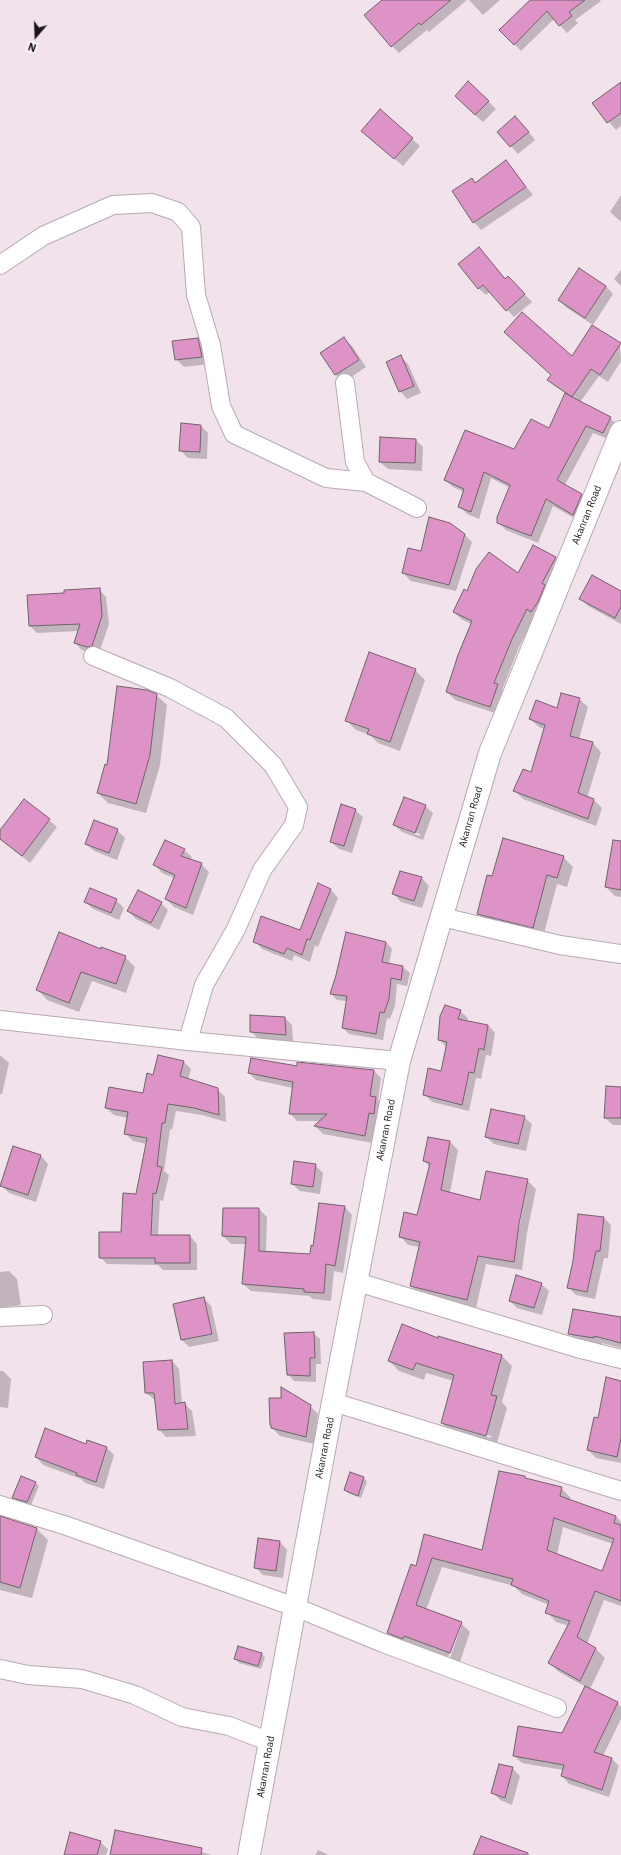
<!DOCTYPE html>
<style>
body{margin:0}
#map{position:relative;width:621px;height:1855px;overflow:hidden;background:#f2e2ec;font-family:"IBM Plex Sans",sans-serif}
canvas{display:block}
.north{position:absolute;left:16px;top:16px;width:40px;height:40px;-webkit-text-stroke:3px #fff;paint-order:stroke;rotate:199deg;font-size:11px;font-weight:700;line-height:16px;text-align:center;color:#1a1518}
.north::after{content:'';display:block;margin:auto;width:14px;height:18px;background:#1a1518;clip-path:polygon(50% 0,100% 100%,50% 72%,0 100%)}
</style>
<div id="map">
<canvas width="621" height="1855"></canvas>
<div class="north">N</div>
</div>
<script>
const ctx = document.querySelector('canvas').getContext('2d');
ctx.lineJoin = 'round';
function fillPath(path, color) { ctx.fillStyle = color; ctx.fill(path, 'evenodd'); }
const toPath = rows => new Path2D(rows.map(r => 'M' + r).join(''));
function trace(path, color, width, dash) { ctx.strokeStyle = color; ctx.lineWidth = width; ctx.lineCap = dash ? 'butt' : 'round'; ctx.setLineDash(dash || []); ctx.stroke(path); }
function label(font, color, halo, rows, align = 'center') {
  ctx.font = font + ' "IBM Plex Sans",sans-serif'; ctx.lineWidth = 3.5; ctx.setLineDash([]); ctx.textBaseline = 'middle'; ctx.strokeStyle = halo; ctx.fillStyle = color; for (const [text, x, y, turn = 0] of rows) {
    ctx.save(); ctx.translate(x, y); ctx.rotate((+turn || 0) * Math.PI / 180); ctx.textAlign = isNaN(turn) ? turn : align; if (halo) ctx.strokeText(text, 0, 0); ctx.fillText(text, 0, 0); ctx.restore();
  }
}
fillPath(toPath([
 [384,0,467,0,429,32,427,30,399,53,392,46],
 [469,0,500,0,483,15],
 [532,0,600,0,601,1,575,20,578,23,567,33,554,19,521,51,501,30],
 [621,89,621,126,616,130,594,104],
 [488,101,496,109,483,122,463,104],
 [523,125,535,140,518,154,498,132],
 [370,138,412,139,420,146,403,166],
 [506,161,533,195,481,230,474,222,472,179,476,183],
 [621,195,621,222,610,212],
 [479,248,506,279,516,285,532,302,514,317,490,292,486,295,478,288],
 [621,270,621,286,614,279],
 [606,286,613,294,593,325,567,308,559,300],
 [197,339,205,346,209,364,184,367,176,359],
 [344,339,352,346,366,367,344,382,336,375,322,353],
 [620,344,621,361,608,382,599,376,580,402,610,418,617,425,611,440,593,433,565,485,582,495,589,502,581,522,553,506,538,543,506,530,498,522,510,488,491,478,479,519,467,514,459,506,464,492,453,487,445,480,515,451,549,430,566,394,548,380,572,358],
 [400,356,408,364,421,393,407,399,400,391],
 [201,426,208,433,207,459,188,458,180,450],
 [416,440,423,447,422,471,388,469,380,462],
 [464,534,472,542,456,591,411,581,403,573,421,552],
 [555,558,563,565,519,647,502,690,505,693,498,714,455,700,447,692,471,624,461,619,454,612,468,592,518,575],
 [99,589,106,597,109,624,99,653,95,654,82,650,75,643,79,631,37,633,30,626,65,594],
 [621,592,621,624,588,606,581,599],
 [415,670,425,680,400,751,378,743,370,735,356,730,346,720],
 [156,695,167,705,160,765,146,813,108,803,98,793,108,766],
 [579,699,588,707,579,739,593,743,601,752,587,798,594,800,602,808,596,826,523,799,515,791,532,774,544,729,539,727,530,719],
 [425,806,433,813,423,840,402,832,394,825],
 [402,827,420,834,420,836,402,829],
 [355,810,363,817,352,853,339,849,331,842],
 [49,820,57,827,30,863,0,839,0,832],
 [117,830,125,838,117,860,94,851,86,844],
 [621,843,621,897,615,896,606,887],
 [184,850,192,857,190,860,201,864,209,872,193,915,174,907,166,899,174,878,162,873,155,865],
 [563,857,573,867,567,887,557,884,543,937,488,924,478,914,493,877],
 [401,872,422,878,429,886,422,908,401,902,394,894],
 [319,885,331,890,338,898,318,947,315,945,310,962,294,955,292,961,262,949,255,941,301,931],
 [116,900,124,908,119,920,93,909,85,902],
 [161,903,168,910,159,930,136,919,128,911],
 [386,942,392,949,389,964,403,967,410,973,407,986,397,984,395,1006,390,1019,387,1018,383,1040,349,1034,343,1028,347,1001,337,1000,331,994],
 [101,950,125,957,135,967,126,993,92,981,79,1012,47,1000,37,989],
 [460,1011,468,1018,467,1022,488,1025,495,1033,491,1056,486,1055,481,1079,476,1078,469,1111,432,1102,424,1094,442,1072,446,1047,439,1039],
 [285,1018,292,1025,293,1042,258,1039,251,1031],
 [0,1055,9,1063,2,1094,0,1094],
 [184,1062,191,1069,188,1080,217,1089,225,1097,226,1122,202,1115,176,1111,172,1130,170,1129,164,1171,169,1175,163,1201,160,1200,158,1236,190,1236,197,1244,197,1270,163,1270,158,1265,107,1264,100,1257,122,1233,137,1195,147,1144,133,1141,126,1134,128,1118,114,1115,106,1108,144,1094,154,1076],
 [298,1067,373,1070,381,1078,378,1100,383,1105,373,1143,323,1134,315,1126,321,1121,297,1121,290,1113,293,1088,256,1080,249,1073],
 [621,1088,621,1125,613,1125,605,1118],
 [524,1117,532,1124,526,1151,494,1144,486,1137],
 [450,1142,458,1150,450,1193,481,1201,527,1180,536,1189,527,1233,522,1270,486,1264,476,1308,419,1294,411,1286,420,1247,408,1245,400,1236,418,1216,430,1167,424,1161],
 [525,1185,527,1185,519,1229,517,1228],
 [14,1148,41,1156,48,1164,36,1202,9,1193,1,1185],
 [315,1165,323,1173,320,1194,300,1191,292,1184],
 [345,1207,352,1215,343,1273,334,1271,331,1301,313,1299,309,1296,251,1291,243,1284,246,1244,231,1244,223,1236,224,1209,259,1209,267,1217,266,1252,311,1255,314,1247],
 [604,1218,611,1225,608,1258,604,1258,595,1299,576,1295,568,1287],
 [9,1271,17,1279,21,1305,0,1308,0,1272],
 [541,1284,549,1291,542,1315,517,1308,510,1301],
 [204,1298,211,1306,219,1341,189,1347,182,1340],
 [621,1318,621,1348,602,1343,601,1345,577,1341,569,1333],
 [313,1333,320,1339,321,1364,316,1364,316,1382,294,1381,288,1374],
 [438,1339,502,1356,512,1366,502,1402,507,1408,496,1446,452,1433,442,1423,454,1381,426,1373,424,1380,399,1371,389,1361],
 [453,1425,491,1436,491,1438,453,1427],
 [172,1361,179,1369,182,1404,185,1404,192,1411,196,1436,166,1437,159,1429,155,1400,146,1393],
 [0,1371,3,1371,11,1379,8,1408,0,1407],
 [621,1382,621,1463,596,1458,588,1450],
 [270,1399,282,1399,310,1406,318,1414,314,1444,280,1436,272,1428,271,1425],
 [87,1445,107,1448,114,1455,104,1489,85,1483,81,1479,43,1465,36,1457],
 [351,1473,364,1478,367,1482,361,1498,348,1493,345,1490],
 [525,1477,528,1480,561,1488,570,1497,570,1500,616,1516,621,1522,621,1606,604,1600,587,1644,596,1649,605,1658,590,1689,618,1703,621,1707,621,1719,603,1756,612,1759,619,1766,609,1797,569,1784,562,1776,563,1770,522,1763,514,1756,562,1734,586,1687,559,1672,549,1662,569,1626,556,1622,547,1612,549,1605,522,1594,514,1586,442,1567,426,1610,461,1623,470,1632,460,1662,450,1658,461,1627,459,1627,448,1657,414,1645,413,1648,397,1642,388,1633,417,1567,425,1536,483,1551],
 [563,1527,613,1544,603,1572,557,1555],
 [35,1482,39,1486,31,1505,17,1501,14,1498],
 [0,1517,36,1528,48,1540,32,1598,0,1590],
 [259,1540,280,1542,287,1550,283,1578,263,1575,255,1567],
 [261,1653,265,1657,261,1669,239,1663,235,1659],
 [512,1768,520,1776,512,1805,500,1800,493,1793],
 [100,1842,108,1849,106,1855,65,1855],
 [173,1843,212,1855,112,1855],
 [318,1850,329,1855,315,1855]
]), '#0003');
const building = toPath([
 [382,0,451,0,421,25,419,23,391,47,364,15,382,0],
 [530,0,585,0,569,12,572,16,559,26,547,11,514,45,499,30,530,0],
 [468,81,489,101,475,115,455,96,468,81],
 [621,82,621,113,607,123,592,103,621,82],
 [380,109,413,138,394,159,361,131,380,109],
 [515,116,529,132,510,147,497,132,515,116],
 [506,160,526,187,473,223,452,191,472,178,475,183,506,160],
 [479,247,505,279,508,276,525,294,506,311,483,285,478,289,458,264,479,247],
 [579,268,606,286,585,318,558,300,579,268],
 [522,312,572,356,592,325,621,343,600,375,591,369,572,397,611,417,603,433,586,426,557,480,582,494,573,515,546,499,531,536,497,523,497,517,510,485,484,472,471,512,458,507,464,489,444,480,465,430,514,449,531,419,549,428,565,393,572,397,547,380,551,375,504,332,522,312],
 [344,337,359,360,335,375,320,353,344,337],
 [198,338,202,357,175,360,172,341,198,338],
 [401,355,414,386,399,392,386,362,401,355],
 [181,423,201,425,200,452,179,451,181,423],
 [380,437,416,439,415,463,379,462,380,437],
 [429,517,450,523,465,534,449,585,402,573,408,548,421,551,429,517],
 [533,545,556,557,542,583,545,585,538,602,531,612,527,609,512,639,494,683,498,684,490,707,446,692,458,655,472,621,453,612,464,589,467,591,476,569,489,552,518,573,533,545],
 [592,575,621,591,621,607,615,618,579,599,592,575],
 [100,588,102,616,92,646,87,647,74,643,80,624,29,626,27,595,64,593,64,590,100,588],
 [369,652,416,669,390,742,367,734,369,729,345,721,369,652],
 [117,686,147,690,157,694,150,755,136,804,97,793,105,764,107,765,117,686],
 [561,693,580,698,570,736,593,742,578,793,594,799,588,819,513,791,523,769,531,772,545,725,529,719,536,700,557,708,561,693],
 [404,797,426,805,415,833,393,825,404,797],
 [24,799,50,819,22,856,0,839,0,830,24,799],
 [341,804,356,809,344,846,330,842,341,804],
 [94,820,118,829,109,853,85,844,94,820],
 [503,838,564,856,557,878,547,875,533,928,477,914,487,875,492,876,503,838],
 [165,840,185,849,181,856,202,863,186,908,165,899,175,875,153,865,165,840],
 [613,840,621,841,621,890,605,887,613,840],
 [400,871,422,877,414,901,392,894,400,871],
 [318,883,331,889,310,940,307,939,302,955,287,948,284,954,253,942,261,916,300,930,318,883],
 [90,888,117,899,111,913,84,902,90,888],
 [138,890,162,902,151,923,127,911,138,890],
 [59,932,101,949,101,947,126,956,116,984,81,972,69,1003,36,990,59,932],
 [346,932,386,942,382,962,403,966,401,980,391,978,389,999,384,1013,380,1012,376,1034,342,1028,347,996,330,994,336,975,346,932],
 [445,1005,461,1010,458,1019,488,1025,484,1050,479,1048,474,1073,469,1072,462,1105,423,1095,428,1068,441,1071,447,1042,438,1040,440,1016,445,1005],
 [250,1015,285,1017,286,1035,250,1032,250,1015],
 [158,1055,184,1061,180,1076,218,1088,219,1115,194,1108,168,1104,165,1123,162,1123,157,1166,162,1167,156,1194,153,1193,151,1235,190,1235,190,1263,155,1263,155,1258,99,1258,99,1232,121,1232,123,1193,136,1194,147,1138,124,1134,128,1112,105,1108,109,1087,143,1093,147,1073,153,1075,158,1055],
 [251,1058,297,1066,297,1062,374,1070,370,1096,376,1097,374,1114,369,1113,365,1136,314,1126,327,1114,289,1114,293,1082,248,1073,251,1058],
 [606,1086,621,1087,621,1118,604,1118,606,1086],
 [491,1109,525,1116,518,1144,485,1137,491,1109],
 [428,1137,450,1141,441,1190,480,1200,486,1171,528,1179,519,1224,514,1262,478,1256,467,1300,410,1286,420,1242,399,1237,404,1212,417,1215,430,1163,423,1161,428,1137],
 [13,1146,41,1155,28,1195,0,1186,13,1146],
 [294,1161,316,1164,313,1187,291,1184,294,1161],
 [319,1203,345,1206,335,1266,326,1264,324,1293,304,1292,304,1289,242,1284,246,1237,222,1236,223,1208,259,1208,259,1251,310,1254,311,1245,313,1246,319,1203],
 [578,1214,604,1217,600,1251,596,1251,587,1292,567,1288,573,1261,578,1214],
 [516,1275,542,1283,534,1308,509,1301,516,1275],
 [204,1297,212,1334,181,1340,173,1304,204,1297],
 [573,1309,621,1317,621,1343,594,1336,594,1338,568,1334,573,1309],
 [402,1324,438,1338,438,1336,502,1355,491,1395,497,1396,486,1436,441,1423,454,1375,416,1363,413,1370,388,1361,402,1324],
 [314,1332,315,1358,310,1358,310,1376,287,1375,284,1333,314,1332],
 [172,1360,175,1404,185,1402,188,1429,158,1430,154,1393,145,1393,143,1362,172,1360],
 [606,1377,621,1381,621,1438,617,1457,587,1450,594,1417,598,1418,606,1377],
 [281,1387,311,1405,306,1437,271,1428,271,1425,270,1425,269,1398,281,1398,281,1387],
 [45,1428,86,1444,87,1440,107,1447,96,1482,76,1475,77,1473,35,1457,45,1428],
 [499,1471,525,1476,525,1478,562,1487,560,1496,616,1516,614,1523,621,1525,621,1601,595,1591,577,1637,596,1648,580,1681,548,1663,570,1621,545,1613,549,1601,511,1585,513,1579,432,1558,416,1605,462,1622,450,1653,404,1636,403,1639,387,1633,411,1564,416,1566,424,1534,482,1550,499,1471],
 [554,1518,614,1539,602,1571,547,1550,554,1518],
 [350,1472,364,1477,358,1496,344,1490,350,1472],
 [21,1476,36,1482,27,1502,12,1498,21,1476],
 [0,1516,37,1528,20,1588,0,1582,0,1516],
 [258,1538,280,1541,276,1571,254,1568,258,1538],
 [238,1646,262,1653,258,1666,234,1659,238,1646],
 [585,1686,618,1702,594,1752,612,1758,602,1790,561,1776,564,1765,513,1756,518,1726,562,1733,585,1686],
 [499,1764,513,1767,505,1798,491,1793,499,1764],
 [115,1830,202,1848,201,1855,110,1855,115,1830],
 [70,1832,101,1841,97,1855,64,1855,70,1832],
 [481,1836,528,1853,528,1855,473,1855,481,1836]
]);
fillPath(building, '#dd93c5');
trace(building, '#70626b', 1);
const minor = toPath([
 [0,265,43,236,113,205,152,203,178,212,191,227,196,295,211,345,221,406,234,434,326,478,366,482,417,508],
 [345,383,355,462,366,482],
 [93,656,170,688,226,718,273,765,298,807,294,825,262,870,236,929,204,985,188,1041],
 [442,917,560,945,621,954],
 [0,1020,188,1041,399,1061],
 [357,1282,577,1348,621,1359],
 [0,1317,43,1315],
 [333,1402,621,1491],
 [0,1505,67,1526,295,1607,383,1643,557,1708],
 [0,1669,28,1675,82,1679,135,1695,182,1717,229,1726,270,1742]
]);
const secondary = toPath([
 [249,1855,333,1402,399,1061,490,753,621,432]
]);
trace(minor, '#b8a9b2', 20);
trace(secondary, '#b8a9b2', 24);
trace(minor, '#fff', 18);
trace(secondary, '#fff', 22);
label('10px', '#1a1518', '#fff', [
 ["Akanran Road",587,515,-68],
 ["Akanran Road",471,817,-74],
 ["Akanran Road",386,1130,-79],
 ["Akanran Road",325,1448,-79],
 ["Akanran Road",266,1767,-80]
]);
</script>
